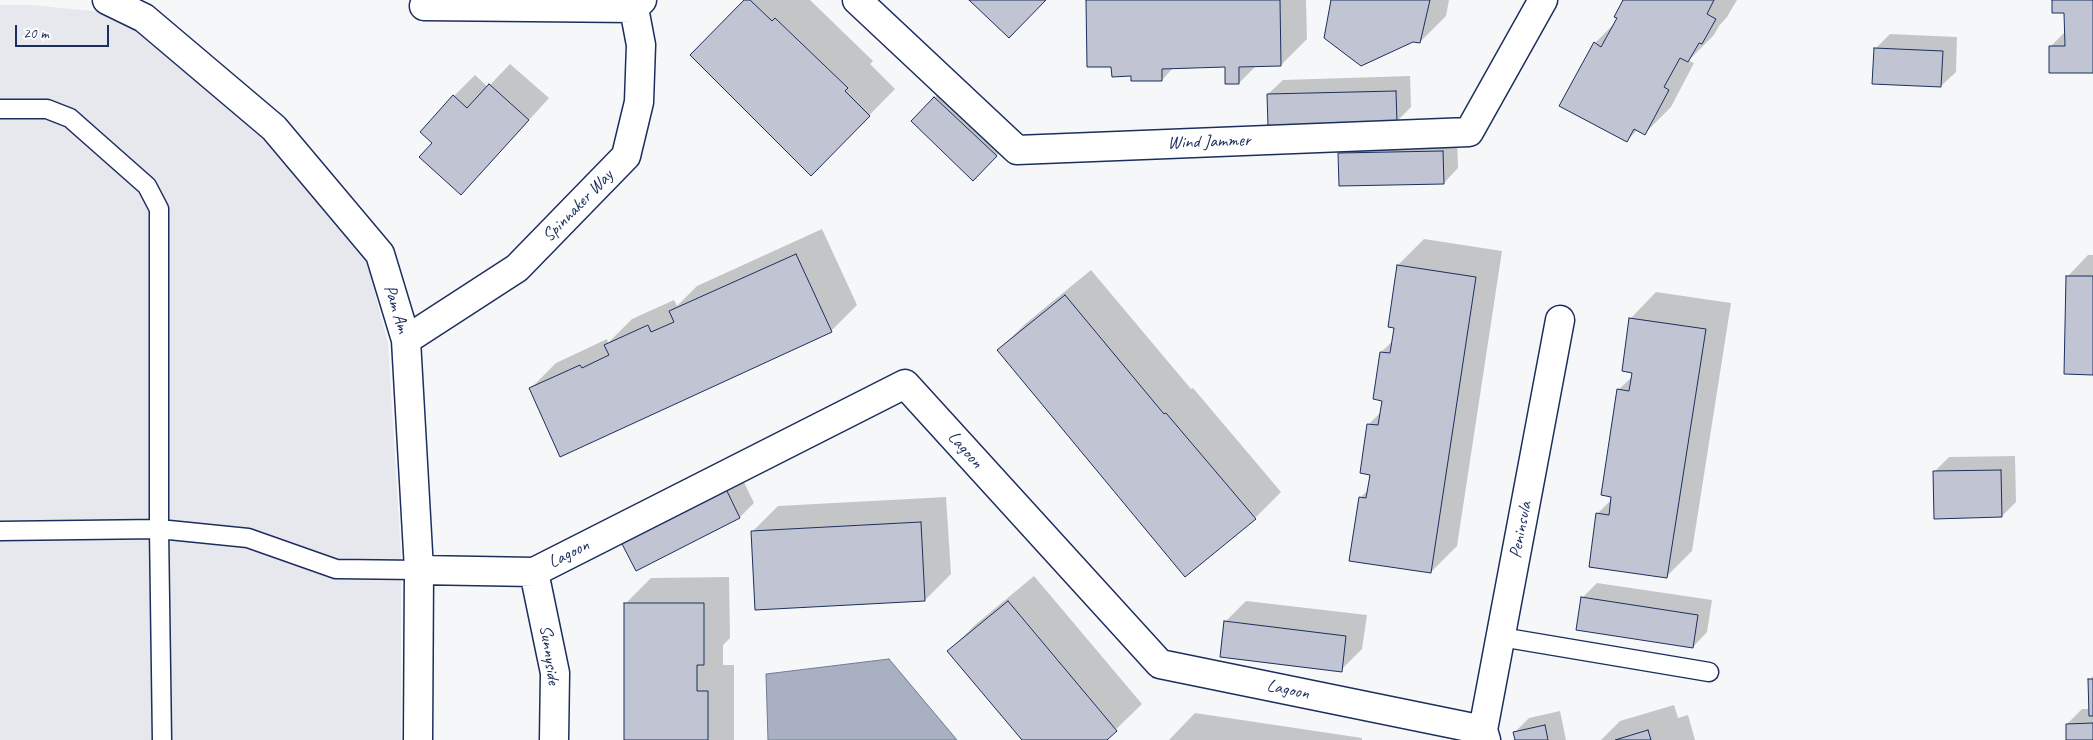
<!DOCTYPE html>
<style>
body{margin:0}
#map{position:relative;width:2093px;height:740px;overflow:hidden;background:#f6f7f9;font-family:Caveat,sans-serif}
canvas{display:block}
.scale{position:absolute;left:15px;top:25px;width:94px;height:22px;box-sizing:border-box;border:2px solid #1b2f5e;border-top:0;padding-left:6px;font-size:15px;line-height:18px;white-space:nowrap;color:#1b2f5e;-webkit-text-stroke:4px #fff;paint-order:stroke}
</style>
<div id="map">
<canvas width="2093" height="740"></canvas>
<div class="scale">20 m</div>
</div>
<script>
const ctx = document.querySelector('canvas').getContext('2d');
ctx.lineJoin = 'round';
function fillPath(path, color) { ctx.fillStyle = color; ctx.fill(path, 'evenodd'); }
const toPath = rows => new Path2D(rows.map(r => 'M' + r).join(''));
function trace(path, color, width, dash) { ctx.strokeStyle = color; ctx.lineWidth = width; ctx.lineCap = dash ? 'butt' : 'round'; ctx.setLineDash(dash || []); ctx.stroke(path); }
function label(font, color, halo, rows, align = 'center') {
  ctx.font = font + ' Caveat,sans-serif'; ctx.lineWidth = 4; ctx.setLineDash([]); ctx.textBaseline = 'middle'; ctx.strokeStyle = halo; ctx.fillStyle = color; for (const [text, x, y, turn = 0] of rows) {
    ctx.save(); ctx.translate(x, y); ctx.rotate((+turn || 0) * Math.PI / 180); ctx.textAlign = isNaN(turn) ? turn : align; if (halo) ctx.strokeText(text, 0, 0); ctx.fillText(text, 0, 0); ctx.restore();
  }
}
fillPath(toPath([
 [0,5,30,5,103,12,136,28,259,135,366,260,388,343,401,553,401,740,0,740]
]), '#e6e8ee');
const water = toPath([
 [889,659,957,740,768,740,766,674,889,659]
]);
fillPath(water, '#a9b0c1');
trace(water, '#707c99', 1);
fillPath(toPath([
 [746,0,810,0,873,61,870,64,895,89,837,148],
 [1087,0,1306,0,1307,39,1281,65,1256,66,1239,83,1226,66,1174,67,1162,80,1132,75,1113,66],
 [1333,0,1449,0,1446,16,1420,42],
 [1625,0,1737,0,1727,17,1719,26,1714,35,1691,58,1689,61,1694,63,1671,107,1645,133,1638,129,1627,141,1595,43,1618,20],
 [2053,0,2093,0,2093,72,2050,47,2066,31,2066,12],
 [1890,34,1957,37,1956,72,1941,86,1875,49],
 [510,64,549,98,482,172,434,143,454,96,475,75,488,87],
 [1410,76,1411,107,1396,122,1268,94,1283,80],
 [949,83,1010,141,988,165,912,121],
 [1457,137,1458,168,1444,183,1339,153,1354,139],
 [822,229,857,305,831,331,530,389,556,363,607,339,608,343,632,319,674,300,677,306,697,286],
 [1424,239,1502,251,1457,546,1431,572,1360,498,1369,489,1371,474,1369,424,1382,411,1383,400,1381,352,1394,340,1398,265],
 [2088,255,2093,255,2093,374,2068,276],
 [1091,270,1191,389,1193,388,1281,492,1255,518,999,350,1025,324],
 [1656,292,1731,303,1692,551,1666,577,1597,514,1612,499,1618,390,1633,376,1630,319],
 [2015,456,2016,502,2002,516,1934,472,1949,457],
 [741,476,754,503,740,517,637,570],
 [946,497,951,574,925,600,752,532,778,506],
 [1034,576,1142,704,1105,740,1024,740,949,651,975,625],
 [729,577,730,638,723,645,723,665,734,665,734,740,626,740,625,604,651,578],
 [1597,583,1712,600,1707,632,1693,647,1578,629,1583,597],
 [1246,601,1367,615,1362,649,1341,670,1225,622],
 [2093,676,2093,740,2067,740,2067,724,2082,709,2090,709,2090,680],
 [1674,705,1678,718,1688,715,1695,740,1601,740,1620,721],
 [1560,711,1566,740,1516,740,1515,732,1529,718],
 [1195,713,1362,738,1362,740,1169,740]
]), '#0003');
const building = toPath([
 [744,0,750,0,772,21,775,18,848,88,845,91,870,116,811,176,690,55,744,0],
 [969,0,1046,0,1009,38,969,0],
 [1086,0,1280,0,1281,66,1239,67,1239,84,1225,84,1225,67,1162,69,1162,81,1131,81,1131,76,1112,77,1111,67,1087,67,1086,0],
 [1331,0,1430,0,1420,43,1413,42,1361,66,1324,38,1331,0],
 [1623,0,1714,0,1707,14,1716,19,1702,44,1699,43,1688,62,1680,58,1664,87,1669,90,1645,135,1634,129,1627,142,1559,106,1594,42,1601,47,1617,18,1614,17,1623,0],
 [2052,0,2093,0,2093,73,2049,73,2049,46,2065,46,2064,13,2052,13,2052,0],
 [1874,48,1943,51,1941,87,1872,84,1874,48],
 [489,84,529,120,461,195,419,157,432,143,420,132,453,95,467,108,489,84],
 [1396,91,1397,123,1268,126,1267,94,1396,91],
 [934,97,997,156,973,181,911,121,934,97],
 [1443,151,1444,184,1339,186,1338,153,1443,151],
 [796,254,832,332,560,457,529,388,580,365,582,368,609,355,604,345,648,325,651,332,674,322,669,311,796,254],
 [1397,265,1476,277,1431,573,1349,561,1359,497,1366,498,1370,475,1360,473,1367,424,1378,425,1382,401,1373,399,1380,352,1390,353,1394,328,1388,327,1397,265],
 [2066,276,2093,276,2093,375,2064,374,2066,276],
 [1065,295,1164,414,1166,413,1256,519,1185,577,997,350,1065,295],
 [1629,318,1706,329,1667,578,1589,567,1596,513,1609,515,1611,497,1601,495,1617,389,1629,391,1632,373,1622,371,1629,318],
 [2001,470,2002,517,1934,519,1933,471,2001,470],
 [726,489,740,518,636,571,621,542,726,489],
 [921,522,925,601,755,610,751,531,921,522],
 [1581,597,1698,615,1693,648,1576,630,1581,597],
 [1008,601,1117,731,1107,740,1022,740,947,651,1008,601],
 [624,603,704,603,704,665,697,665,697,691,708,691,708,740,624,740,624,603],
 [1224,621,1346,636,1342,672,1220,657,1224,621],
 [2088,679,2093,679,2093,716,2089,716,2088,679],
 [2093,723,2093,740,2066,740,2066,724,2093,723],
 [1545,725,1548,740,1515,740,1513,732,1545,725],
 [1648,730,1651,740,1615,740,1648,730]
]);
fillPath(building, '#c0c4d3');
trace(building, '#1b2f5e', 1);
const lane = toPath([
 [0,109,47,109,70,118,147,186,159,209,159,529,162,740],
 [0,531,159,529,248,538,336,569,419,570],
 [1501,637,1709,672]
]);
const street = toPath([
 [107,0,144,18,274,128,380,254,406,340,419,570,418,740],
 [857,0,1017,150,1469,132,1543,0],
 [424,6,634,8],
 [406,340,517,268,626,156,639,102,641,45,634,8,642,0],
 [419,570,534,572,905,384,1160,664,1483,730],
 [534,572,555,673,554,740],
 [1486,740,1483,730,1560,320]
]);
trace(lane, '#1b2f5e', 21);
trace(street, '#1b2f5e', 31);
trace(lane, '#fff', 18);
trace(street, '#fff', 28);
label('18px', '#1b2f5e', '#fff', [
 ["Wind Jammer",1209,142,-2],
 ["Spinnaker Way",578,206,-46],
 ["Pam Am",396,309,73],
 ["Lagoon",965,450,48],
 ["Peninsula",1521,530,-79],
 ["Lagoon",569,554,-27],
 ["Sunnyside",549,655,82],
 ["Lagoon",1288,690,12]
]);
</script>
